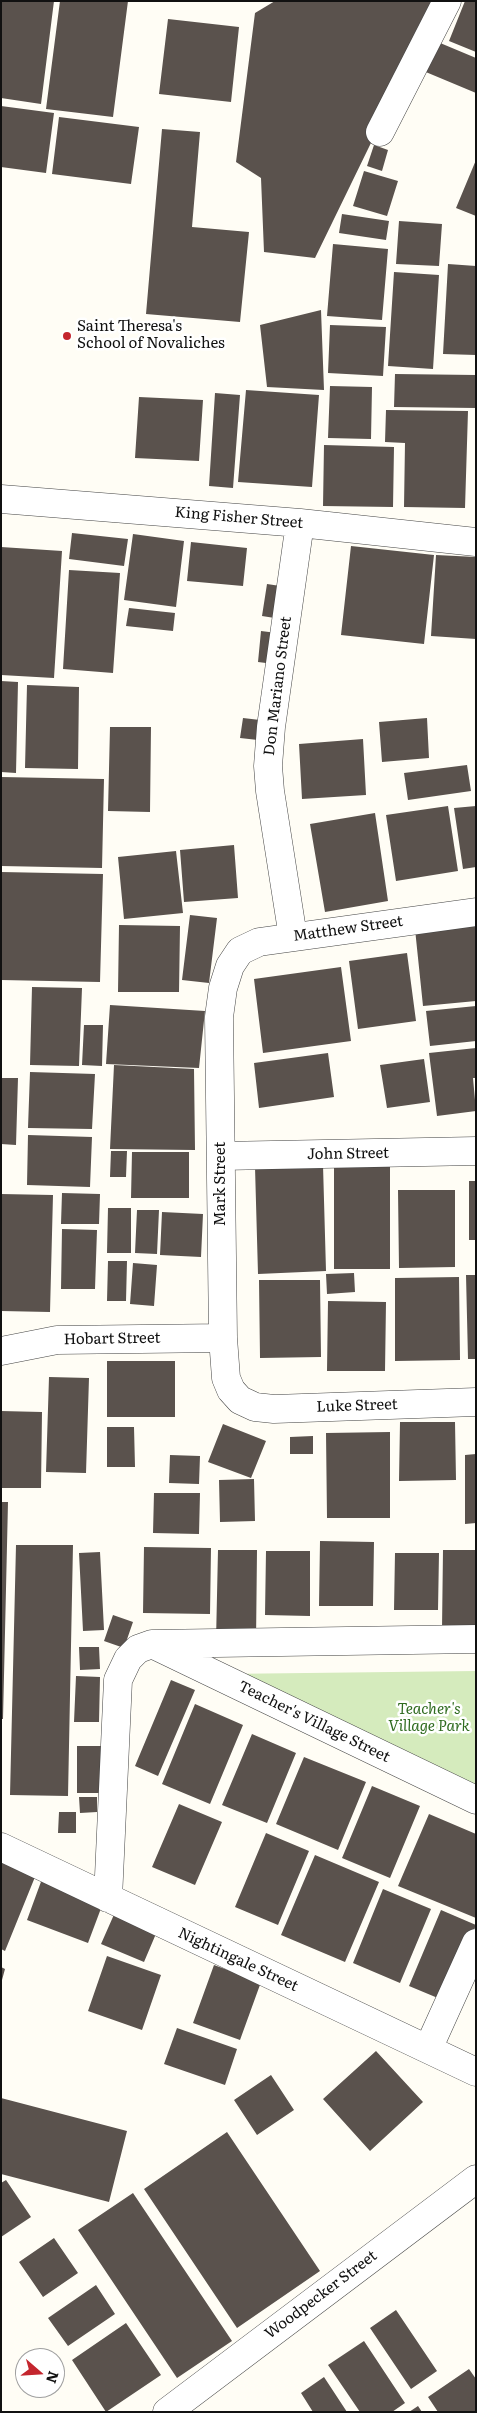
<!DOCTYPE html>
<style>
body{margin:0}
#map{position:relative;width:477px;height:2413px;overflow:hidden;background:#fffdf5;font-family:Literata,serif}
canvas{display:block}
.frame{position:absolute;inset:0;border:2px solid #111;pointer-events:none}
.north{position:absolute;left:15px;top:2348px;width:50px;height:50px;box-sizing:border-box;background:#fff;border:1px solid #a0a0a0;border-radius:50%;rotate:109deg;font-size:14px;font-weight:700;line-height:20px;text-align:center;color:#111}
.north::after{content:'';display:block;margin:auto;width:18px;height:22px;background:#c4262e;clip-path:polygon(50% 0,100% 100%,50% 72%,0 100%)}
</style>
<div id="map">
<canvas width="477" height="2413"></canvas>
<div class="frame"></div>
<div class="north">N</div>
</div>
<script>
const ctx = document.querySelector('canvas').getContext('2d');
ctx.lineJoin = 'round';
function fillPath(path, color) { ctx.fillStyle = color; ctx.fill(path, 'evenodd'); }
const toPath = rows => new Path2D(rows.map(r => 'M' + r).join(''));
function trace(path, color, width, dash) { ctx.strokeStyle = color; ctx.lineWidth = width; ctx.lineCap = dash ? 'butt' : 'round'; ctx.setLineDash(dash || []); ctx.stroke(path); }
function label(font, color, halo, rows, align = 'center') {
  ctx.font = font + ' Literata,serif'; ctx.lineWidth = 5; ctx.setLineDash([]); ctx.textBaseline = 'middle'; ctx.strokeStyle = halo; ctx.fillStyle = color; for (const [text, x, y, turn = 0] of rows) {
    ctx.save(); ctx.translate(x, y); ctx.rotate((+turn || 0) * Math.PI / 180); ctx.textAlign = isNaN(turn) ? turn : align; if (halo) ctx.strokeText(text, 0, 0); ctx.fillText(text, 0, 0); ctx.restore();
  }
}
fillPath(toPath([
 [476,1671,476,1793,222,1674]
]), '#d5ebbd');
fillPath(toPath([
 [1,1,54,1,41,104,1,98],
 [60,1,128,1,113,117,46,109],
 [275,1,440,1,315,258,264,252,261,178,236,162,255,13],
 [465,1,476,1,476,52,449,41],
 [168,19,239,27,231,102,159,94],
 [433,40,476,58,476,93,421,70],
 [1,106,54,113,46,173,1,167],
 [59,117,139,127,131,184,52,174],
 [162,129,200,132,192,227,249,232,240,322,146,314],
 [374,145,388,150,382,171,367,166],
 [476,160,476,216,456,208],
 [364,171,398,181,387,216,353,206],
 [342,214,389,221,386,240,339,233],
 [399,221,442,224,439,266,396,264],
 [333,244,388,249,382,320,327,316],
 [448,264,476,266,476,355,443,354],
 [394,272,439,275,433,369,388,366],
 [321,310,324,390,267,387,260,325],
 [330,325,386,327,383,376,328,373],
 [395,374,476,375,476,408,394,407],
 [330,386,372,387,371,439,328,438],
 [246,390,319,395,312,487,238,482],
 [215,393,240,395,233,488,209,486],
 [139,397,203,400,199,461,135,458],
 [386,410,468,411,465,508,404,507,405,443,385,442],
 [324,445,394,447,393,507,323,506],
 [72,533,128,539,124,566,69,559],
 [133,534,184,541,176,607,124,600],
 [191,542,247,548,243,586,187,581],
 [351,546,434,555,424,644,341,635],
 [1,547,62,551,54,678,1,675],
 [436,555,476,557,476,639,431,636],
 [69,570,120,573,113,673,63,669],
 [267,584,287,587,281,619,262,616],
 [129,608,175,613,173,631,126,626],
 [261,631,277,633,274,664,258,662],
 [1,681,18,682,16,773,1,772],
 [27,685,79,687,78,769,25,768],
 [243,718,260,720,258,740,240,738],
 [427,718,429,758,382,762,379,722],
 [110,727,151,727,150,812,108,811],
 [363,739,366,795,302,799,299,744],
 [467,765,471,791,408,800,404,773],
 [1,777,104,779,102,868,1,866],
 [448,806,458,871,396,881,386,815],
 [476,806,476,867,463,869,454,808],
 [375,813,388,901,325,912,310,824],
 [234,845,238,898,184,902,180,850],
 [176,851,183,913,124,919,118,857],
 [1,872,103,874,100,982,1,980],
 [190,915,217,918,209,983,182,980],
 [476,923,476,1001,423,1006,415,929],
 [119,925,180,926,179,992,118,992],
 [407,953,416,1021,358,1029,349,961],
 [341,967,351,1041,263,1053,254,979],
 [32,987,82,988,79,1066,30,1065],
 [110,1005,205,1011,199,1068,106,1064],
 [476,1006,476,1041,430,1046,426,1011],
 [84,1025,103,1025,102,1066,82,1065],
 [476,1048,476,1078,473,1078,476,1111,437,1116,429,1053],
 [328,1053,334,1097,259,1108,254,1063],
 [424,1059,430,1102,387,1108,380,1065],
 [114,1065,194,1069,195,1150,110,1149],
 [30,1072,95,1074,92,1129,28,1128],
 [1,1078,18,1078,16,1145,1,1144],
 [28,1135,92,1137,90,1187,27,1185],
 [111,1151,127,1151,126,1177,110,1177],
 [132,1152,189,1152,189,1198,131,1198],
 [323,1165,326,1271,258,1274,255,1167],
 [334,1166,390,1166,390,1269,334,1269],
 [469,1181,476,1181,476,1240,469,1240],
 [398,1190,455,1190,455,1267,399,1268],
 [62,1193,100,1194,99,1224,61,1224],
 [1,1194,53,1195,50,1312,1,1311],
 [108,1208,131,1208,131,1253,107,1253],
 [137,1210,159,1210,157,1254,135,1253],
 [162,1212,203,1214,201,1257,160,1255],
 [62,1229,97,1230,95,1289,61,1289],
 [108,1261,127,1261,126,1301,107,1301],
 [133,1263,157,1265,154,1306,130,1304],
 [354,1273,355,1292,327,1294,326,1274],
 [466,1275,476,1275,476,1359,468,1359],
 [459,1277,460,1360,395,1361,395,1278],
 [259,1280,320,1280,321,1357,260,1358],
 [328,1301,386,1302,385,1371,327,1371],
 [107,1361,175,1361,175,1417,107,1417],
 [49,1377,89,1378,86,1473,46,1472],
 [1,1411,42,1412,41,1488,1,1488],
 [400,1422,455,1422,456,1480,399,1481],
 [223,1424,266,1441,251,1478,208,1462],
 [107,1427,134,1427,135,1467,107,1467],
 [390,1432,390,1518,327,1518,326,1433],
 [313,1436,313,1454,290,1454,290,1437],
 [476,1454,476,1523,465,1524,465,1455],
 [170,1455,200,1456,199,1484,169,1483],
 [254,1479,255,1521,220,1522,219,1480],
 [154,1493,200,1493,199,1534,153,1533],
 [1,1502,8,1502,3,1719,1,1719],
 [320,1541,374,1542,373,1606,319,1606],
 [16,1545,73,1545,68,1796,10,1795],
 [144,1547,211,1548,210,1614,143,1613],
 [218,1550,257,1550,256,1642,216,1641],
 [443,1550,476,1550,476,1629,442,1629],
 [266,1551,310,1551,310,1616,265,1615],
 [100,1552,104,1630,83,1631,79,1553],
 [395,1553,439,1553,438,1610,394,1610],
 [113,1615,133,1622,124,1648,104,1641],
 [79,1647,99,1647,100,1669,80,1670],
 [76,1676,100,1677,99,1722,74,1722],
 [171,1680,195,1690,158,1776,135,1766],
 [195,1704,243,1725,210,1804,162,1784],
 [252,1734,296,1753,267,1823,222,1805],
 [77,1746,108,1746,107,1793,77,1793],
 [304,1757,366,1782,338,1850,276,1824],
 [372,1786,420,1806,390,1878,342,1858],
 [79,1797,97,1797,97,1812,80,1813],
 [179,1804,222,1822,195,1885,152,1867],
 [59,1812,76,1812,76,1833,58,1833],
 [429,1814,476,1834,476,1918,398,1886],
 [266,1833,309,1851,278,1925,235,1907],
 [315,1855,379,1882,345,1962,281,1935],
 [1,1857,37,1872,5,1951,1,1949],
 [42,1879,103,1903,88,1943,27,1920],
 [383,1889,431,1909,400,1983,353,1963],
 [116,1910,158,1929,144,1962,101,1944],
 [441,1910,476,1925,445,2001,409,1986],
 [107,1956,161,1975,142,2030,88,2011],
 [214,1965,261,1982,240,2040,193,2023],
 [1,1967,5,1969,2,1980,1,1980],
 [177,2028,237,2049,225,2085,164,2064],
 [376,2051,423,2102,370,2151,323,2099],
 [271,2075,294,2110,257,2135,234,2100],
 [1,2098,127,2131,109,2202,1,2174],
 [227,2132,320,2271,237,2328,144,2189],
 [6,2180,31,2217,1,2237,1,2183],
 [133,2193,232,2341,177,2378,78,2230],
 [54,2238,78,2273,43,2297,19,2262],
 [96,2285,115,2314,68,2346,48,2318],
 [396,2310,437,2371,411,2389,370,2328],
 [126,2323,161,2375,106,2412,72,2360],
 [364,2341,405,2403,392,2412,360,2412,328,2365],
 [469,2369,476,2379,476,2412,438,2412,428,2397],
 [324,2377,347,2412,313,2412,301,2393],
 [418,2406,422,2412,409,2412]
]), '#5a524d');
const minor = toPath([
 [380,132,447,1],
 [1,499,300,523,476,542],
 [476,912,259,942,240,951,230,966,223,988,219,1017,223,1338,226,1378,231,1390,240,1400,255,1407,274,1409,476,1402],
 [293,937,270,791,268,766,271,727,300,523],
 [221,1156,476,1151],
 [1,1351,57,1340,223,1338],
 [158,1647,476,1800],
 [1,1847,476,2072],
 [108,1898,118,1680,128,1659,138,1649,152,1644,476,1639],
 [428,2049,476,1943],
 [167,2412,476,2179]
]);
trace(minor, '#444', 29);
trace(minor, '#fff', 28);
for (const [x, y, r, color] of [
 [67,336,5,"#c4262e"]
]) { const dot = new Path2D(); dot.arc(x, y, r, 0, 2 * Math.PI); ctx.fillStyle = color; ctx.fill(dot); trace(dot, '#fff', 2); }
label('15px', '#111', '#fff', [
 ["Saint Theresa's",77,327],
 ["School of Novaliches",77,344]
], 'left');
label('15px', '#111', '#fff', [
 ["King Fisher Street",239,518,5],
 ["Don Mariano Street",278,686,-83],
 ["Matthew Street",348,929,-8],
 ["John Street",348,1154,-1],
 ["Mark Street",221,1184,-90],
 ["Hobart Street",112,1339,-1],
 ["Luke Street",357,1406,-2],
 ["Teacher's Village Street",314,1722,26],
 ["Nightingale Street",238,1960,25],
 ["Woodpecker Street",321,2295,-37]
]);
label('italic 15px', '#2f6b1f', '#fff', [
 ["Teacher's",429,1710],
 ["Village Park",429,1727]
]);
</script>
